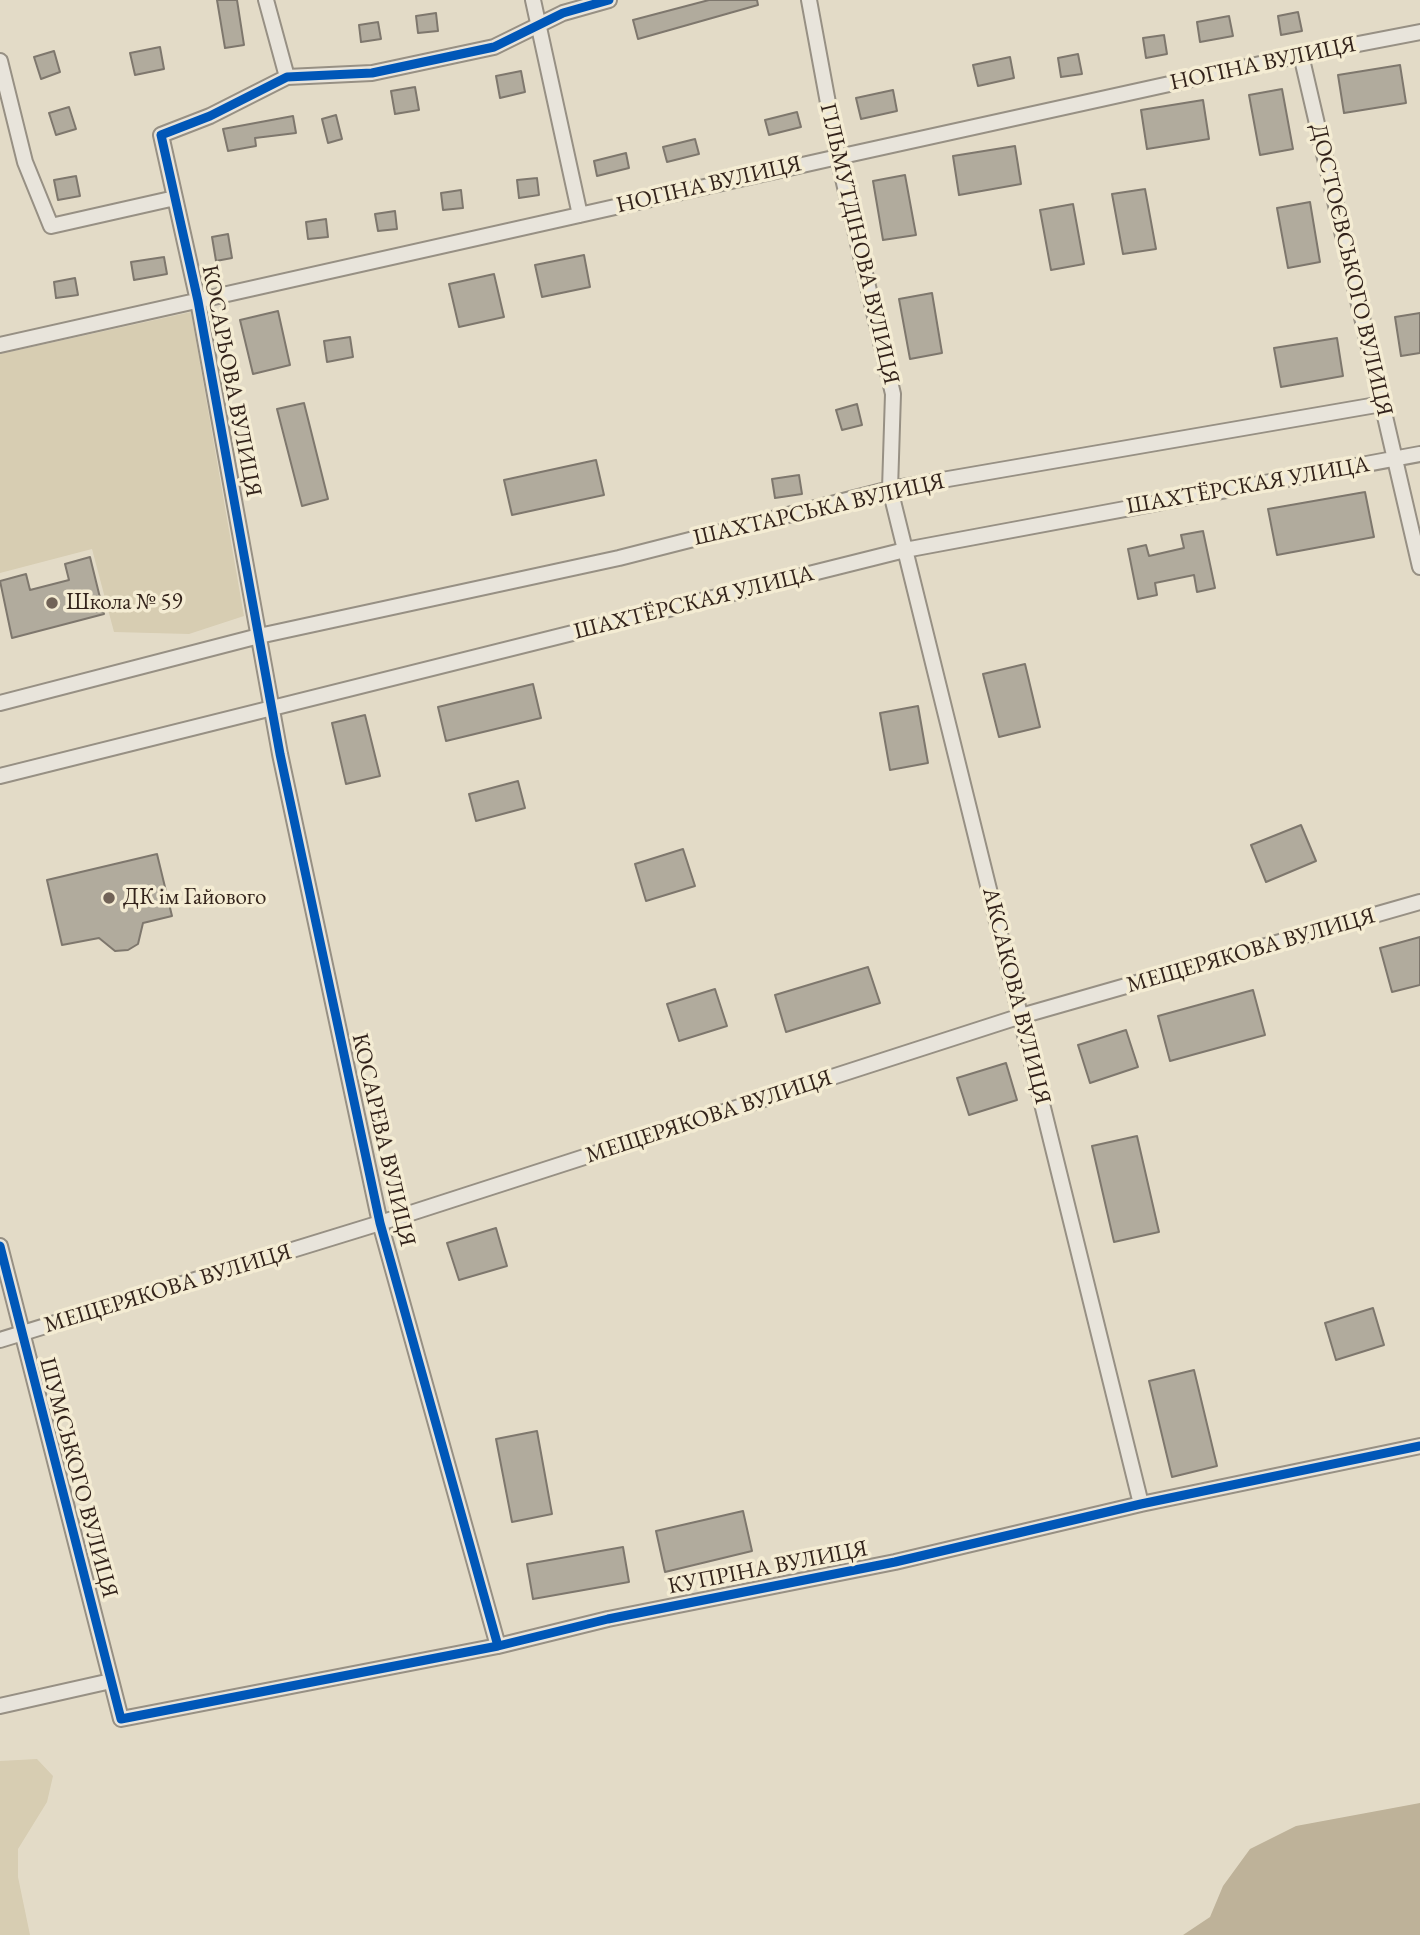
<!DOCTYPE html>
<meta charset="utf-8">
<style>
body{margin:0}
canvas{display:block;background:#e3dbc7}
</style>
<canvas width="1420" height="1935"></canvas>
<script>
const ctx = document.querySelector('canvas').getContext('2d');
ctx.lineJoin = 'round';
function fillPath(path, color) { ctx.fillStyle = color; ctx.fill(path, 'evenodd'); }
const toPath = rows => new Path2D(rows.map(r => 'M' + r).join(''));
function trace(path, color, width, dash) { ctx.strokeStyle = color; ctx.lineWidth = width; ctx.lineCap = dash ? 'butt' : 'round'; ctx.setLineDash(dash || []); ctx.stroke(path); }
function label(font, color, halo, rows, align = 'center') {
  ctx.font = font + ' "EB Garamond",serif'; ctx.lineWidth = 7; ctx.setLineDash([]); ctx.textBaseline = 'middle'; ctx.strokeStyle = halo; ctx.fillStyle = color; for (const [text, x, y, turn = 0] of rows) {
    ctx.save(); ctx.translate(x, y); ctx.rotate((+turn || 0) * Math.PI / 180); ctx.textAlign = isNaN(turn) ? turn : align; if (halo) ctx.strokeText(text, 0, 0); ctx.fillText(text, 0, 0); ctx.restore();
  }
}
fillPath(toPath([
 [191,312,244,616,189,634,114,632,92,549,0,573,0,354],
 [37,1759,53,1776,47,1802,18,1849,18,1877,30,1935,0,1935,0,1761]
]), '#d7cdb2');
fillPath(toPath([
 [1420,1803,1420,1935,1183,1935,1210,1917,1223,1886,1250,1849,1296,1826]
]), '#beb299');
const building = toPath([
 [217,0,237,0,244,45,225,48,217,0],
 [709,0,757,0,758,5,638,39,633,20,709,0],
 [1298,12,1302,31,1281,35,1278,16,1298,12],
 [436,13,438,31,418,33,416,16,436,13],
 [1229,16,1233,36,1200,42,1197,22,1229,16],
 [378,22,381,39,361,42,359,25,378,22],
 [1164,35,1167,54,1146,58,1143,38,1164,35],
 [160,47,164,69,135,75,130,53,160,47],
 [54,51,60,72,41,79,34,57,54,51],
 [1078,54,1082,74,1061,77,1058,58,1078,54],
 [1010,57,1014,78,978,86,973,65,1010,57],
 [1400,65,1406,103,1344,113,1338,75,1400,65],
 [521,71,525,92,500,98,496,76,521,71],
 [415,87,419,110,395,114,391,91,415,87],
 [1282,89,1293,149,1260,155,1249,95,1282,89],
 [893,90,897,111,861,119,856,98,893,90],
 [1203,100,1209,139,1147,149,1141,110,1203,100],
 [69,107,76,129,56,135,49,113,69,107],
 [797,112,801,127,769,135,765,120,797,112],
 [336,115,342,139,328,143,322,119,336,115],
 [293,116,296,133,255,138,256,146,228,151,223,129,293,116],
 [695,139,699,154,667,162,663,147,695,139],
 [1015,146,1021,184,959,195,953,156,1015,146],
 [626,153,629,168,597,176,594,161,626,153],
 [905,175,916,235,883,240,873,181,905,175],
 [76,176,80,196,58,200,54,180,76,176],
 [537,178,539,195,519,198,517,180,537,178],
 [1145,189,1156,249,1123,254,1112,194,1145,189],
 [461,190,463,208,443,210,441,193,461,190],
 [1310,202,1320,262,1288,268,1277,208,1310,202],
 [1073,204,1084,264,1051,270,1040,210,1073,204],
 [395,211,397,229,378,231,375,214,395,211],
 [326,219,328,237,308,239,306,222,326,219],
 [228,234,232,258,216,261,212,237,228,234],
 [584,255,590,287,542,297,535,265,584,255],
 [164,257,167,274,134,280,131,262,164,257],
 [494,274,504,317,459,327,449,284,494,274],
 [75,278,78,295,56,298,54,282,75,278],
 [932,293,942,353,910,359,899,299,932,293],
 [278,311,290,365,253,374,240,320,278,311],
 [1420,313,1420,353,1401,356,1395,317,1420,313],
 [350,337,353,357,327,362,324,341,350,337],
 [1337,338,1343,376,1281,387,1274,348,1337,338],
 [304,403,328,499,302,506,277,409,304,403],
 [857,404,862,425,842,430,836,410,857,404],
 [596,460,604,495,512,515,504,480,596,460],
 [799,475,802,494,775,498,772,479,799,475],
 [1365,492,1374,537,1277,555,1268,509,1365,492],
 [1203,531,1215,588,1197,592,1194,575,1155,583,1157,595,1138,599,1128,549,1146,545,1149,556,1184,548,1181,535,1203,531],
 [90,557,104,614,12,638,0,581,26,574,30,590,69,580,65,564,90,557],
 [1025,664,1040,727,999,737,983,674,1025,664],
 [533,684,541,718,446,741,438,707,533,684],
 [918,706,928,763,890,770,880,713,918,706],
 [365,715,380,776,346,784,332,723,365,715],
 [518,781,525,808,476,821,469,794,518,781],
 [1301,825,1316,861,1266,882,1251,845,1301,825],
 [683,849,695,886,646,901,635,864,683,849],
 [157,854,172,916,143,923,138,944,128,950,115,951,99,938,62,945,47,880,157,854],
 [1420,937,1420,985,1392,992,1380,948,1420,937],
 [868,967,880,1003,786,1032,775,995,868,967],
 [715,989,727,1026,679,1041,667,1004,715,989],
 [1253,990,1265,1035,1170,1061,1158,1016,1253,990],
 [1126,1030,1138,1067,1090,1083,1078,1045,1126,1030],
 [1006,1063,1017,1100,969,1115,957,1078,1006,1063],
 [1137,1136,1159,1232,1114,1242,1092,1146,1137,1136],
 [496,1228,507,1266,459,1280,447,1243,496,1228],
 [1373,1308,1384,1345,1336,1360,1325,1323,1373,1308],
 [1194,1370,1217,1466,1172,1477,1149,1381,1194,1370],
 [537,1431,552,1514,512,1522,496,1439,537,1431],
 [743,1511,752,1551,665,1572,656,1531,743,1511],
 [623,1547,629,1582,533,1599,527,1564,623,1547]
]);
fillPath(building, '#b1ab9d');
trace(building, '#7e776d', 2);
const minor = toPath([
 [266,0,287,77],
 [533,0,580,215],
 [809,0,838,157,893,394,890,489,1141,1504],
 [1301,55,1420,567],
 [0,61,25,162,51,226,175,198],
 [0,345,838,157,1301,55,1420,32],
 [0,703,259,636,619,558,890,489,1382,404],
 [0,776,905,550,1420,454],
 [0,1246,121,1719,498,1646,608,1619,895,1562,1141,1504,1420,1446],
 [0,1340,380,1223,1021,1016,1420,902],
 [498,1646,380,1223,280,754,198,301,161,135,210,116,287,77,372,73,494,47,563,13,609,0],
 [0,1706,111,1681]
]);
trace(minor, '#979084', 18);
trace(minor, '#e8e4db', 14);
trace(toPath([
 [0,1246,121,1719,498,1646,608,1619,895,1562,1141,1504,1420,1446],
 [498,1646,380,1223,280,754,198,301,161,135,210,116,287,77,372,73,494,47,563,13,609,0]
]), '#0057b8', 9);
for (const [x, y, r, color] of [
 [52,603,7,"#716357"],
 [109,898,7,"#716357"]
]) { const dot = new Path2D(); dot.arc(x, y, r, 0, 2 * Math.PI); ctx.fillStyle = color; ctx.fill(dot); trace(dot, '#f4ecd3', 2.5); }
label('23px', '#33231b', '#f4ecd3', [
 ["НОГІНА ВУЛИЦЯ",1263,64,-12],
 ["НОГІНА ВУЛИЦЯ",709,185,-13],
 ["ГІЛЬМУТДІНОВА ВУЛИЦЯ",859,244,77],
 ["ДОСТОЄВСЬКОГО ВУЛИЦЯ",1351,270,77],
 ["КОСАРЬОВА ВУЛИЦЯ",231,381,79],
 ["ШАХТЁРСКАЯ УЛИЦА",1248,486,-10],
 ["ШАХТАРСЬКА ВУЛИЦЯ",819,510,-13],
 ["ШАХТЁРСКАЯ УЛИЦА",694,603,-14],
 ["МЕЩЕРЯКОВА ВУЛИЦЯ",1251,951,-16],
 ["АКСАКОВА ВУЛИЦЯ",1016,996,76],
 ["МЕЩЕРЯКОВА ВУЛИЦЯ",709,1117,-18],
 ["КОСАРЕВА ВУЛИЦЯ",383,1140,77],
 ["МЕЩЕРЯКОВА ВУЛИЦЯ",168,1289,-17],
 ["ШУМСЬКОГО ВУЛИЦЯ",78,1478,75],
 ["КУПРІНА ВУЛИЦЯ",768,1568,-11]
]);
label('23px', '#33231b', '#f4ecd3', [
 ["Школа № 59",66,603],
 ["ДК ім Гайового",123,898]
], 'left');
</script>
